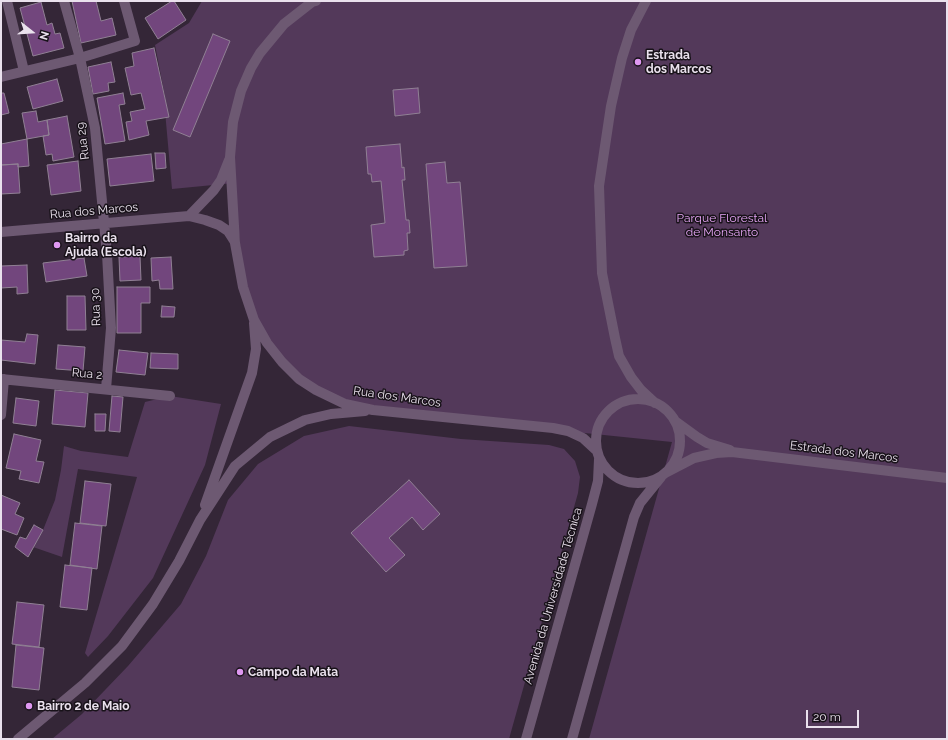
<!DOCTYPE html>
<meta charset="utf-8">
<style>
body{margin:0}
#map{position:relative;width:948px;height:740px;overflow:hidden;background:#342637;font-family:Raleway,sans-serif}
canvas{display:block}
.frame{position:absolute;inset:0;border:2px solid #eae1ed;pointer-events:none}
.north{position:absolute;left:12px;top:12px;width:40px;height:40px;-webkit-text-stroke:3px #181219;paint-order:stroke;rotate:107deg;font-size:11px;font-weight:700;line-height:16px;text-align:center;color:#eae1ed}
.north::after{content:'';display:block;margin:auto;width:14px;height:18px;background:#eae1ed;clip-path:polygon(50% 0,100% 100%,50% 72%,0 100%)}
.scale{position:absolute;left:806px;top:710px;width:53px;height:18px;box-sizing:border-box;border:2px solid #eae1ed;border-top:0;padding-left:5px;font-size:12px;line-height:14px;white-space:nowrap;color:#eae1ed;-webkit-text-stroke:3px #181219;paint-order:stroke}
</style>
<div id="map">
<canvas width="948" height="740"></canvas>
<div class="frame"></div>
<div class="north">N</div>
<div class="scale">20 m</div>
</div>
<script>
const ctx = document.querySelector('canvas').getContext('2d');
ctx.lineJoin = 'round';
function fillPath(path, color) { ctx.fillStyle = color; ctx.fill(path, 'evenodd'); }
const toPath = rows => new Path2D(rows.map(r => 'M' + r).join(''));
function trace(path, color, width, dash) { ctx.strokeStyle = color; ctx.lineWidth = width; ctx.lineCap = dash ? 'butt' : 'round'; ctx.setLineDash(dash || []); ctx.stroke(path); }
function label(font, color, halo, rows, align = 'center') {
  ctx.font = font + ' Raleway,sans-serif'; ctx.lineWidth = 3; ctx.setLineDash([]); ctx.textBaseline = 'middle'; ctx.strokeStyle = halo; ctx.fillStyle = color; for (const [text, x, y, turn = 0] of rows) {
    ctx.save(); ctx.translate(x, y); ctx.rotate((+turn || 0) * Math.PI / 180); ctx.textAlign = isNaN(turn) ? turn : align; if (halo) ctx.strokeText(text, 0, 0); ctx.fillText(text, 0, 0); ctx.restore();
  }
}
fillPath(toPath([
 [202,1,947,1,947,739,589,739,672,442,419,416,355,407,308,386,270,347,244,286,234,183,172,189,164,100,165,97,155,45,189,23],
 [170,396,221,404,205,465,153,578,108,636,88,657,85,653,137,477,78,469,62,557,33,547,43,530,55,500,61,470,64,446,81,451,128,457,145,402],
 [349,426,461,439,549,445,564,449,575,461,580,477,578,493,509,739,52,739,82,714,128,666,181,604,206,556,228,500,258,464,304,436]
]), '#53395a');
const building = toPath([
 [72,1,96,1,101,21,112,18,116,35,81,43,72,1],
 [172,1,174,1,186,20,158,39,145,18,172,1],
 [41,2,47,25,52,23,55,34,60,33,64,48,33,56,20,8,41,2],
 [213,34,230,41,190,137,173,130,213,34],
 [154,48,169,117,146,121,149,135,129,140,126,122,132,121,130,112,145,109,141,93,131,95,125,68,134,66,132,53,154,48],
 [111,62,115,82,108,83,109,91,93,94,88,67,111,62],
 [57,79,63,101,33,109,27,87,57,79],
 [418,88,420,113,395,116,393,90,418,88],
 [1,93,4,93,9,113,1,115,1,93],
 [123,93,125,104,119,105,125,141,105,144,97,98,123,93],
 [36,111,38,122,47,120,49,135,27,139,22,113,36,111],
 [67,116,74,157,53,161,52,154,46,155,43,136,49,135,47,120,67,116],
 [27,139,29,166,18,167,18,164,1,165,1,144,27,139],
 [400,144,402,168,404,167,405,180,402,180,406,220,409,220,410,233,407,233,408,250,404,251,404,255,374,257,371,225,385,223,381,181,372,182,371,174,368,174,366,147,400,144],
 [155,153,165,153,166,168,156,169,155,153],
 [151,154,154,181,110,186,107,159,151,154],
 [78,161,81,191,51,195,47,165,78,161],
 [445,162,447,183,460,182,467,266,434,268,426,164,445,162],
 [18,164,20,193,1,194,1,165,18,164],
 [140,256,141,280,120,281,119,257,140,256],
 [171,257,173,289,160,289,159,280,152,281,151,258,171,257],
 [84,258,87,276,46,282,43,263,84,258],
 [27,265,28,293,17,294,17,287,1,288,1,266,27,265],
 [117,287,150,287,150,303,141,303,141,333,117,333,117,287],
 [67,296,85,296,86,330,67,330,67,296],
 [162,306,175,307,174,317,161,317,162,306],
 [27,334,38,335,35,364,1,360,1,340,25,342,27,334],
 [58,345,85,347,83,371,56,369,58,345],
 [119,350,148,353,145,375,116,372,119,350],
 [151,353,178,354,178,369,150,368,151,353],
 [55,390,88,393,85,427,52,424,55,390],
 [112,396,123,397,120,432,109,431,112,396],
 [16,398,39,401,36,426,13,423,16,398],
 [95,414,106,414,105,431,95,431,95,414],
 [14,434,41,440,36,461,44,462,39,483,19,479,21,471,6,468,14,434],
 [409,480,440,514,423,530,412,517,389,538,405,555,386,572,351,533,409,480],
 [85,481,111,484,106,526,80,523,85,481],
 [1,495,20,503,15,514,24,518,17,535,1,529,1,495],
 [75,523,102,526,97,569,70,565,75,523],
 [34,525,43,530,28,557,15,547,20,537,26,539,34,525],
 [65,565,92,568,87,610,60,607,65,565],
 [17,602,44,605,39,647,12,644,17,602],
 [16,645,44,648,39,690,12,687,16,645]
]);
fillPath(building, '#72467d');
trace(building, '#908094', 1);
trace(toPath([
 [7,1,24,71],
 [64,1,80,58,95,128,107,254,111,328,106,389],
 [316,1,312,2,284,24,260,53,251,68,241,91,233,122,230,157,235,243,243,287,254,320,267,343,282,362,299,379,316,390,345,404,373,410,553,428,568,431,583,438,596,450],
 [646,1,631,30,622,58,611,106,599,186,602,273,615,338,619,356,631,377,641,390,655,403],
 [1,77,80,58,135,41,124,1],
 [189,216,214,190,221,180,229,160],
 [1,232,189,216,205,220,219,225,228,231,235,242],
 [1,379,170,396],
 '596 441a42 42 0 1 1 84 0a42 42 0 1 1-84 0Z',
 [1,415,4,379],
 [675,421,697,437,707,443,730,450],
 [665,473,694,458,716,453,732,452,947,478],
 [205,505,252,373,256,349,254,323],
 [18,739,85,683,122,646,153,604,179,561,200,520,235,466,270,437,305,420,331,414,365,411],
 [526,739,592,504,598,481,599,459],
 [572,739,634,517,640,503,661,477]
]), '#6d5972', 10);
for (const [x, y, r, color] of [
 [638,62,4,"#df98f1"],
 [57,245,4,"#df98f1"],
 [240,672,4,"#df98f1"],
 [29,706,4,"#df98f1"]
]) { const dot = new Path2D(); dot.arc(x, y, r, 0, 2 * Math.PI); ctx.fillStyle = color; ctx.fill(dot); trace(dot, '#181219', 1.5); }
label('bold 12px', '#eae1ed', '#181219', [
 ["Estrada",646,55],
 ["dos Marcos",646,69],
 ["Bairro da",65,238],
 ["Ajuda (Escola)",65,252],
 ["Campo da Mata",248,672],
 ["Bairro 2 de Maio",37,706]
], 'left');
label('12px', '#eae1ed', '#181219', [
 ["Rua 29",83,141,-97],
 ["Rua dos Marcos",94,211,-5],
 ["Rua 30",96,307,-92],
 ["Rua 2",87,374,5],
 ["Rua dos Marcos",397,397,8],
 ["Estrada dos Marcos",844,452,7],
 ["Avenida da Universidade Técnica",553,596,-74]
]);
label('12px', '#e6a6f6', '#181219', [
 ["Parque Florestal",722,218],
 ["de Monsanto",722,232]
]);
</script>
